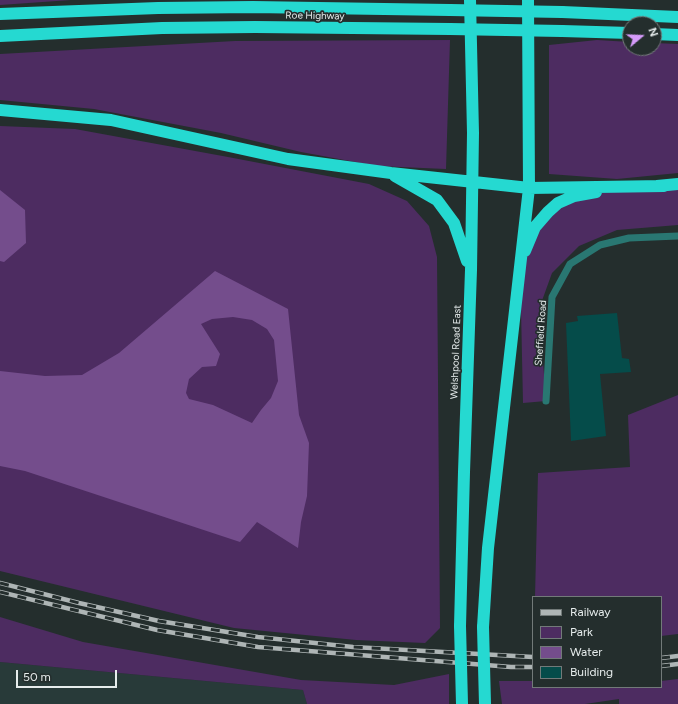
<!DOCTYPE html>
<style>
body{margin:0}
#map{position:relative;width:678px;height:704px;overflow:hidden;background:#242e2d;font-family:Figtree,sans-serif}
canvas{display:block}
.legend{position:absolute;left:532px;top:596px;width:130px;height:92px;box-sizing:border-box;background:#242e2d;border:1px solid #727a79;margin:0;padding:5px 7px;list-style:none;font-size:12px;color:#e6ecec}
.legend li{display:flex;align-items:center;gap:8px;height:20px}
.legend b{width:20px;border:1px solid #727a79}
.north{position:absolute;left:622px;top:16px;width:40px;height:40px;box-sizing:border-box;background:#242e2d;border:1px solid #727a79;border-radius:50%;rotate:71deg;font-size:11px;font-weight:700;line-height:16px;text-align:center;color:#e6ecec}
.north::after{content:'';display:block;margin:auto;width:14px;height:18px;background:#d59bfa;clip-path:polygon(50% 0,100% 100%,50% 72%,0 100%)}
.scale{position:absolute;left:16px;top:670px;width:101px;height:18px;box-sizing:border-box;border:2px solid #e6ecec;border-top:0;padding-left:5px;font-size:12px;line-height:14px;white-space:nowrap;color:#e6ecec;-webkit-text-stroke:3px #242e2d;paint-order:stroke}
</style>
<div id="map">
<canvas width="678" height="704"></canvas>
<ul class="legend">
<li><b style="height:5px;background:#aeb5b5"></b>Railway</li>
<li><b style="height:11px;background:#4d2c61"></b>Park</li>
<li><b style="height:11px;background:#744d8c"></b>Water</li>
<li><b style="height:11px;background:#054c4a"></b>Building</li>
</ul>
<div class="north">N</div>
<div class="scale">50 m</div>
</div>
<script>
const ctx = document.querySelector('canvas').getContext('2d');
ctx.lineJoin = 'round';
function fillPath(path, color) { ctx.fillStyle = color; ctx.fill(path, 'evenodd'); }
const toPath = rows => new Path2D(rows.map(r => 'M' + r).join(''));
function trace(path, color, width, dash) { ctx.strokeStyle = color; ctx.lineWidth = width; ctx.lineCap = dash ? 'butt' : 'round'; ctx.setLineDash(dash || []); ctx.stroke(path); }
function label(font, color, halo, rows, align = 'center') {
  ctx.font = font + ' Figtree,sans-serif'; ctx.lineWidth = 3.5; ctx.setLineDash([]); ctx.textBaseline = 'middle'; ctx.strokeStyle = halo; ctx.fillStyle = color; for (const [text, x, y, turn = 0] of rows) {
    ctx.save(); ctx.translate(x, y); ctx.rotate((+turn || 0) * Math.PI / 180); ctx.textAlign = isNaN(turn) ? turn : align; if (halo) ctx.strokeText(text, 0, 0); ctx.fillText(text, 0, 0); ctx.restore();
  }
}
fillPath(toPath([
 [0,662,303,690,307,704,0,704]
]), '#283a39');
fillPath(toPath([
 [0,0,71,0,0,5],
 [450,40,446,169,377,166,301,152,221,133,94,109,0,100,0,54,235,41],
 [597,40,630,42,630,48,654,48,654,43,678,44,678,173,617,179,549,174,549,45],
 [0,126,75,129,228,157,369,184,407,201,429,226,437,257,440,628,425,643,356,640,234,628,0,571],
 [678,184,678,225,617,230,579,246,552,273,539,309,546,401,523,403,520,263,535,227,574,196],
 [678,395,678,634,661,636,661,597,535,597,538,473,630,467,628,415],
 [0,617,83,642,301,680,394,685,449,674,449,704,307,704,303,690,0,662],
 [678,679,678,704,619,704,619,699,585,704,502,704,499,681,533,681,533,687,661,687,661,681]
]), '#4d2c61');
fillPath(toPath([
 [0,190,25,210,26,243,4,262,0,261],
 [215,271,288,309,299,415,309,443,307,496,301,522,298,548,257,522,240,542,25,471,0,466,0,371,45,376,82,375,119,353],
 [233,317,252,320,267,329,274,340,278,381,271,398,261,410,252,423,213,405,189,399,186,393,189,379,202,367,216,366,220,354,201,324,212,319]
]), '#744d8c');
fillPath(toPath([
 [617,313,622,358,629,359,631,372,600,374,606,436,571,441,566,323,578,321,577,316]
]), '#054c4a');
trace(toPath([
 [546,401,552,297,570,264,600,245,629,238,678,236]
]), '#297772', 7);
trace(toPath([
 [562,12,678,17],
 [0,14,158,8,253,7,450,10],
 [562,31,630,33],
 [654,34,678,35],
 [0,36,162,28,255,27,450,29],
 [0,110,111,120,288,159,391,173,529,188,664,186],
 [395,176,437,200,454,223,467,261],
 [657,186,678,184],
 [525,251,535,227,548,212,558,203,574,196,596,192],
 [460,626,464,472,471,270,473,133,470,0],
 [483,627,488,548,529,188,528,0]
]), '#25d9d1', 12);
const rail = toPath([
 [0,583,79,603,159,621,258,637,353,647,533,657],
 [0,592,157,630,258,647,511,667,533,667],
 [661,658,678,656],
 [661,666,678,664]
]);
trace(rail, '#aeb5b5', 4.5);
trace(rail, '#242e2d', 3, [9]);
trace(toPath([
 [450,10,562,12],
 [450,29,562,31],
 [460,626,462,704],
 [483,627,485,704]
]), '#25d9d1', 12);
label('10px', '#e6ecec', '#242e2d', [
 ["Roe Highway",315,16,1],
 ["Sheffield Road",541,333,-86],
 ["Welshpool Road East",456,352,-88]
]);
</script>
